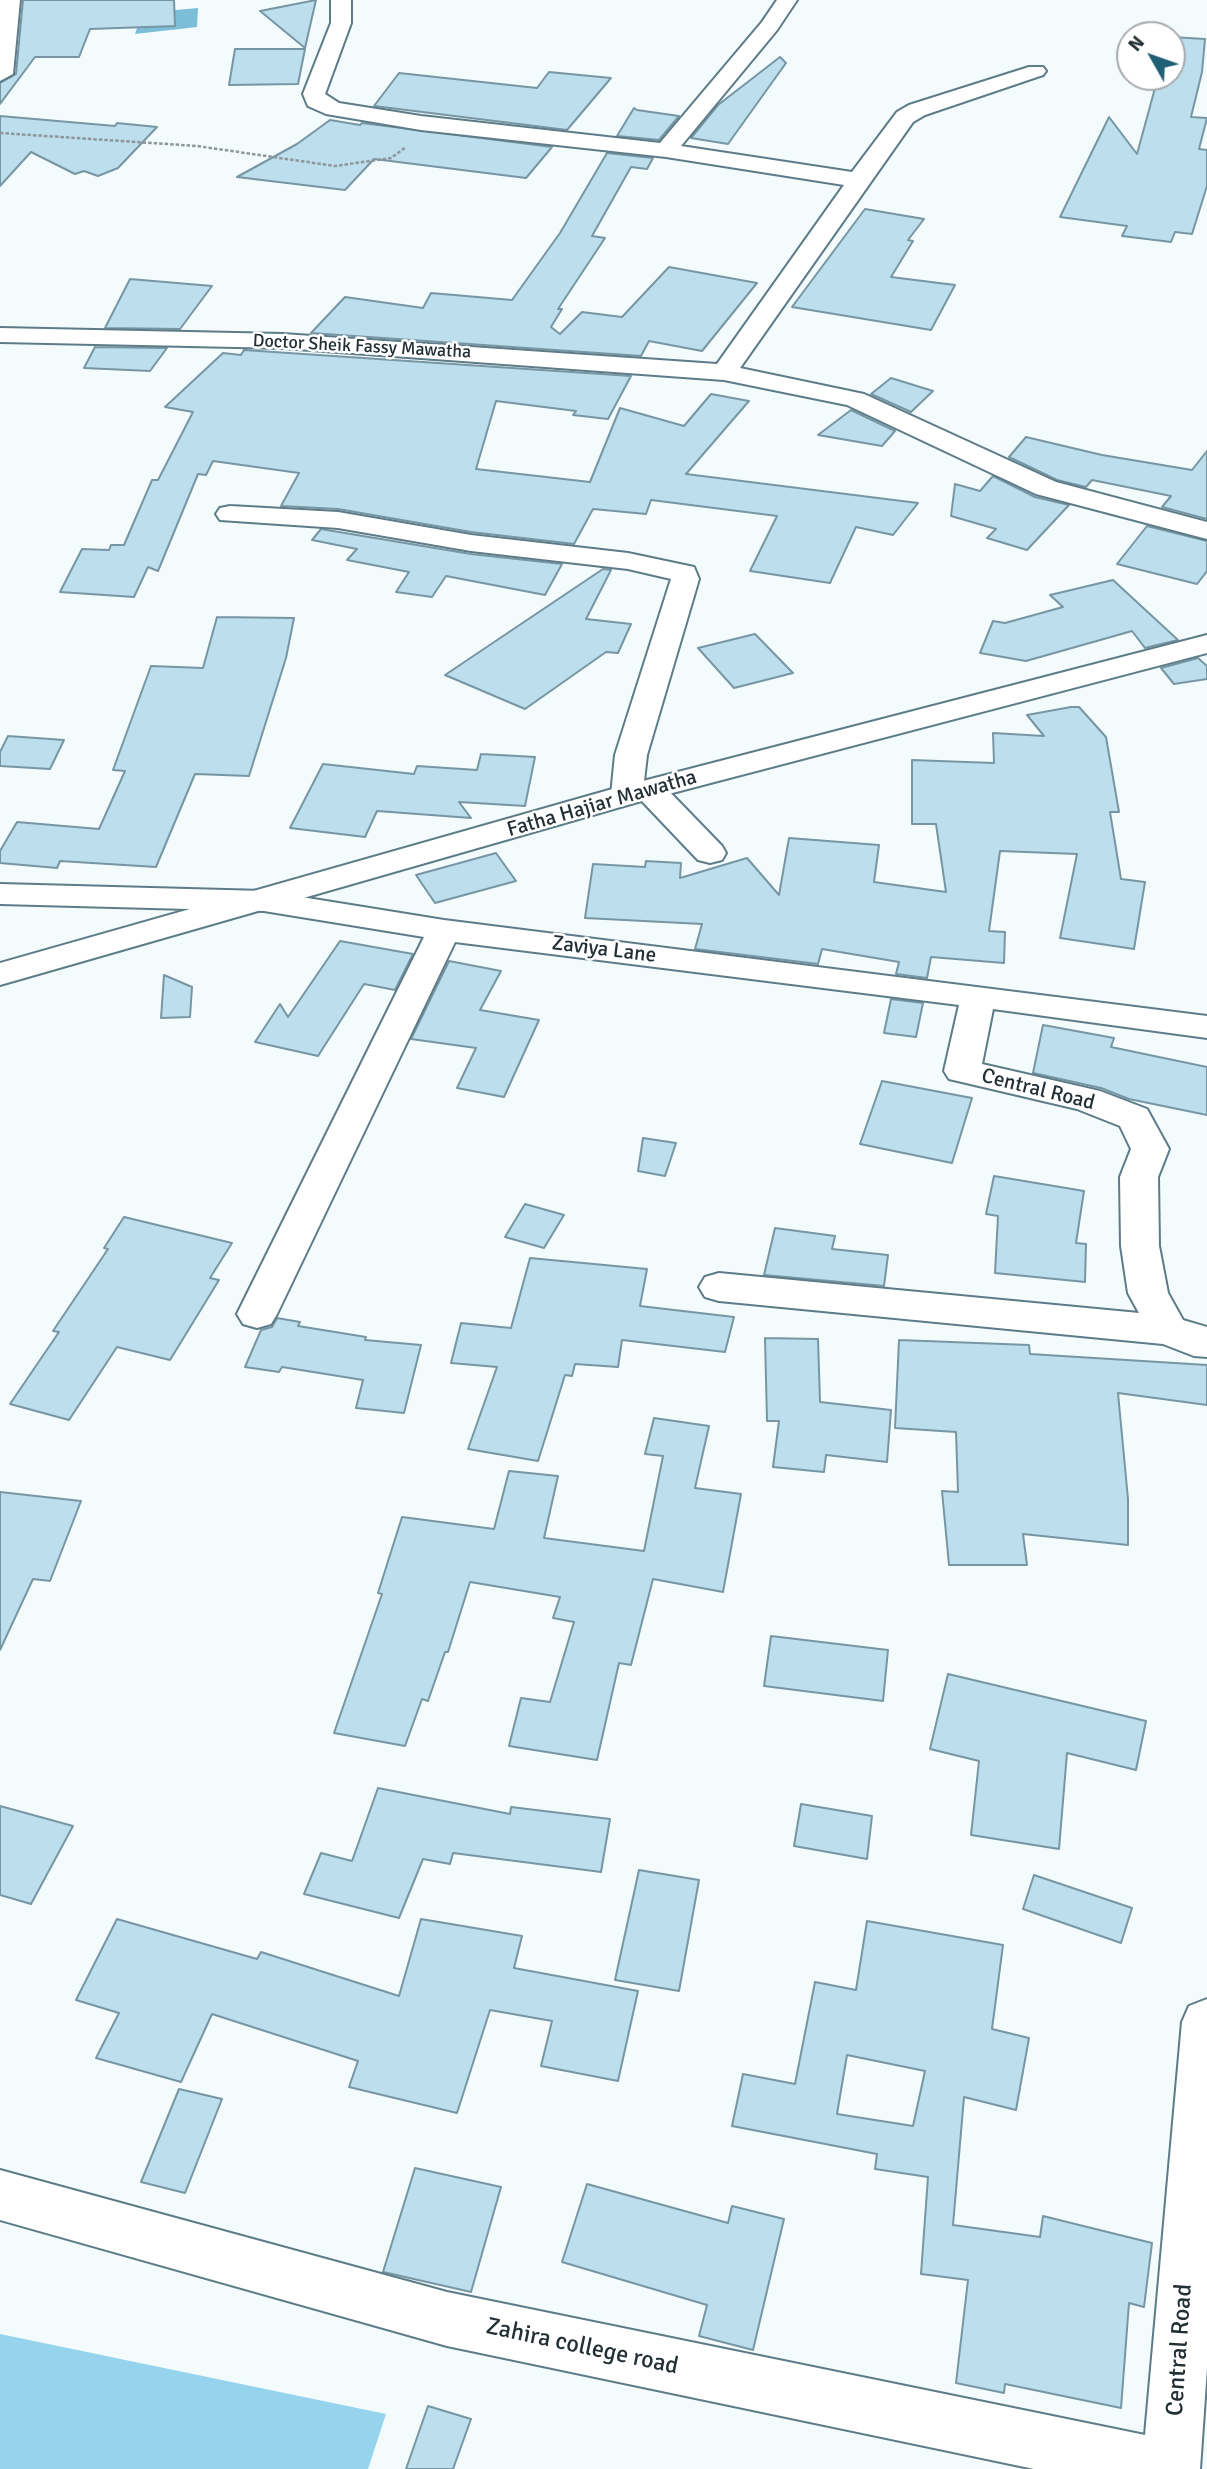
<!DOCTYPE html>
<style>
body{margin:0}
#map{position:relative;width:1207px;height:2469px;overflow:hidden;background:#f4fbfd;font-family:Signika,sans-serif}
canvas{display:block}
.north{position:absolute;left:1116px;top:21px;width:70px;height:70px;box-sizing:border-box;background:#fff;border:2px solid #a7acae;border-radius:50%;rotate:310deg;font-size:19px;font-weight:700;line-height:28px;text-align:center;color:#222f34}
.north::after{content:'';display:block;margin:auto;width:24px;height:32px;background:#206075;clip-path:polygon(50% 0,100% 100%,50% 72%,0 100%)}
</style>
<div id="map">
<canvas width="1207" height="2469"></canvas>
<div class="north">N</div>
</div>
<script>
const ctx = document.querySelector('canvas').getContext('2d');
ctx.lineJoin = 'round';
function fillPath(path, color) { ctx.fillStyle = color; ctx.fill(path, 'evenodd'); }
const toPath = rows => new Path2D(rows.map(r => 'M' + r).join(''));
function trace(path, color, width, dash) { ctx.strokeStyle = color; ctx.lineWidth = width; ctx.lineCap = dash ? 'butt' : 'round'; ctx.setLineDash(dash || []); ctx.stroke(path); }
function label(font, color, halo, rows, align = 'center') {
  ctx.font = font + ' Signika,sans-serif'; ctx.lineWidth = 5; ctx.setLineDash([]); ctx.textBaseline = 'middle'; ctx.strokeStyle = halo; ctx.fillStyle = color; for (const [text, x, y, turn = 0] of rows) {
    ctx.save(); ctx.translate(x, y); ctx.rotate((+turn || 0) * Math.PI / 180); ctx.textAlign = isNaN(turn) ? turn : align; if (halo) ctx.strokeText(text, 0, 0); ctx.fillText(text, 0, 0); ctx.restore();
  }
}
fillPath(toPath([
 [0,2334,386,2414,368,2469,0,2469]
]), '#95d4ec');
fillPath(toPath([
 [198,8,197,27,135,34,142,13]
]), '#7cbed7');
const building = toPath([
 [23,0,174,0,175,26,90,29,79,57,35,57,0,104,0,83,16,74,23,0],
 [316,0,305,48,260,11,316,0],
 [1172,37,1205,39,1202,72,1191,117,1207,118,1199,149,1207,150,1207,186,1192,234,1175,232,1171,242,1122,236,1127,226,1060,217,1109,117,1137,154,1158,77,1172,77,1172,37],
 [235,49,305,49,298,84,229,85,235,49],
 [780,57,786,63,728,144,691,138,718,105,780,57],
 [549,72,611,78,567,130,374,106,399,73,537,88,549,72],
 [634,108,637,110,679,116,659,140,617,136,634,108],
 [0,116,115,126,117,123,157,127,118,168,98,176,84,171,75,174,31,152,0,186,0,116],
 [330,120,360,125,362,123,552,147,526,178,374,159,345,190,237,177,297,144,330,120],
 [607,153,653,158,647,169,631,167,592,236,605,238,558,309,562,309,551,327,560,334,582,312,622,317,669,267,757,283,702,351,649,341,641,356,311,333,345,297,423,308,431,293,512,300,560,233,607,153],
 [865,209,924,219,908,240,913,241,891,277,955,285,931,330,792,307,865,209],
 [130,279,212,286,180,329,105,328,130,279],
 [95,347,167,348,150,371,84,368,95,347],
 [244,350,631,376,608,419,573,415,576,411,496,401,476,469,590,482,620,408,684,426,711,394,749,401,686,474,918,503,893,535,856,527,830,583,750,571,777,516,651,500,646,514,593,509,574,544,471,532,338,509,281,506,299,473,213,461,206,475,198,474,158,571,148,567,134,597,60,592,82,549,109,550,111,545,124,545,152,480,158,480,193,412,165,407,223,353,241,355,244,350],
 [891,378,933,391,911,412,871,394,891,378],
 [851,410,895,431,882,446,818,435,851,410],
 [1026,437,1102,455,1192,470,1207,451,1207,519,1162,507,1171,496,1092,480,1086,487,1057,480,1009,457,1026,437],
 [993,476,1035,497,1069,505,1027,550,987,538,996,529,951,516,955,484,980,491,993,476],
 [1147,526,1207,541,1207,571,1197,584,1117,564,1147,526],
 [321,529,471,554,562,564,545,595,446,576,432,597,396,592,409,572,347,560,357,549,312,540,321,529],
 [603,569,611,570,586,619,631,624,618,653,606,652,525,709,445,675,603,569],
 [1113,580,1178,640,1145,648,1132,631,1026,661,980,653,993,621,1005,623,1063,607,1050,595,1113,580],
 [217,617,294,618,286,658,249,776,195,774,156,867,60,861,57,868,0,863,0,851,17,822,99,829,125,771,113,770,151,666,203,668,217,617],
 [755,634,793,673,734,688,698,648,755,634],
 [1198,658,1207,666,1207,679,1174,684,1161,668,1198,658],
 [1071,707,1079,707,1106,737,1119,812,1110,812,1121,879,1145,882,1134,949,1060,938,1077,854,1000,851,989,931,1005,932,1004,963,931,957,927,978,896,974,899,962,822,949,818,964,695,949,702,924,585,918,593,864,645,867,646,861,681,863,680,878,747,858,779,895,789,838,879,845,874,882,946,892,936,824,912,824,912,760,994,763,993,733,1044,736,1027,715,1071,707],
 [8,736,64,740,50,769,0,766,0,752,8,736],
 [481,754,535,757,525,806,459,802,471,818,377,811,365,837,290,828,323,764,414,774,417,766,477,770,481,754],
 [496,853,516,881,435,903,416,875,496,853],
 [340,941,413,954,395,990,364,984,318,1056,255,1042,280,1004,288,1017,340,941],
 [449,961,501,971,480,1010,539,1020,504,1097,457,1088,476,1048,411,1039,449,961],
 [164,975,192,987,190,1017,161,1018,164,975],
 [891,999,923,1003,916,1037,884,1033,891,999],
 [1043,1025,1114,1038,1111,1047,1207,1067,1207,1115,1129,1099,1101,1088,1033,1073,1043,1025],
 [882,1081,972,1098,952,1163,860,1144,882,1081],
 [643,1138,676,1143,665,1176,638,1171,643,1138],
 [994,1176,1084,1191,1076,1243,1086,1244,1085,1282,995,1273,998,1216,986,1214,994,1176],
 [525,1204,564,1215,544,1248,505,1237,525,1204],
 [124,1217,232,1243,210,1278,219,1280,170,1360,117,1347,69,1420,10,1404,59,1332,53,1331,108,1249,104,1248,124,1217],
 [775,1228,835,1236,832,1249,888,1255,884,1286,764,1275,775,1228],
 [530,1258,647,1269,640,1306,734,1317,725,1352,622,1340,618,1367,575,1364,572,1376,565,1375,538,1461,468,1449,497,1367,451,1363,461,1323,511,1328,530,1258],
 [277,1318,300,1322,298,1326,366,1337,365,1340,421,1345,404,1413,356,1408,363,1380,282,1367,279,1372,245,1367,261,1330,272,1327,277,1318],
 [765,1338,818,1339,820,1402,891,1410,887,1462,826,1455,824,1472,773,1467,779,1421,767,1421,765,1338],
 [899,1340,1029,1345,1030,1354,1207,1365,1207,1405,1118,1393,1128,1499,1128,1545,1023,1534,1027,1565,949,1565,942,1491,958,1492,956,1432,895,1428,899,1340],
 [654,1418,709,1426,695,1488,741,1494,723,1592,653,1579,631,1665,619,1663,597,1760,509,1746,521,1698,550,1702,574,1622,553,1618,560,1597,470,1582,448,1652,445,1652,428,1701,422,1699,405,1746,334,1733,382,1594,378,1593,402,1517,494,1529,509,1471,558,1476,544,1538,644,1551,663,1456,645,1454,654,1418],
 [0,1492,81,1501,50,1581,33,1579,0,1650,0,1492],
 [771,1636,888,1650,883,1701,764,1686,771,1636],
 [948,1674,1146,1721,1136,1770,1067,1753,1059,1849,971,1835,979,1761,930,1749,948,1674],
 [378,1788,510,1814,511,1807,610,1819,601,1872,453,1853,450,1864,423,1859,399,1918,304,1894,321,1853,352,1861,378,1788],
 [801,1804,872,1816,867,1859,794,1846,801,1804],
 [0,1806,73,1826,31,1904,0,1895,0,1806],
 [639,1870,699,1880,679,1991,615,1980,639,1870],
 [1034,1875,1132,1908,1121,1943,1023,1909,1034,1875],
 [117,1919,257,1959,261,1952,399,1996,421,1919,522,1936,514,1968,638,1991,618,2081,541,2066,552,2021,490,2010,457,2113,349,2087,358,2061,212,2014,181,2082,96,2058,119,2013,76,2000,117,1919],
 [867,1921,1003,1945,992,2029,1029,2038,1016,2110,964,2097,953,2225,1040,2237,1043,2216,1152,2243,1144,2307,1129,2303,1121,2408,1005,2384,1004,2393,956,2383,968,2280,921,2274,928,2177,875,2169,877,2154,732,2126,743,2074,795,2084,815,1982,856,1990,867,1921],
 [847,2055,925,2071,913,2126,837,2114,847,2055],
 [179,2089,222,2099,185,2193,141,2182,179,2089],
 [415,2168,501,2187,471,2292,383,2272,415,2168],
 [587,2184,728,2223,732,2206,784,2219,753,2350,699,2336,707,2305,562,2262,587,2184],
 [428,2406,471,2419,453,2469,406,2469,428,2406]
]);
fillPath(building, '#bddeec');
trace(building, '#7796a3', 2);
const minor = toPath([
 [0,0,20,0,13,74,0,81,0,0],
 [331,0,351,0,351,23,325,94,339,103,421,116,660,143,762,22,777,0,797,0,777,30,681,146,852,172,897,112,909,105,1029,67,1043,67,1046,71,1043,75,925,115,913,122,740,368,864,394,1056,482,1207,522,1207,539,1036,494,847,405,724,380,283,348,0,342,0,328,283,334,717,364,844,185,666,157,421,130,326,114,308,106,303,94,331,23,331,0],
 [230,506,338,512,471,535,628,553,694,567,699,579,647,755,644,781,660,782,722,846,726,853,722,860,710,863,698,860,640,799,627,805,616,802,611,795,615,755,671,579,628,569,471,551,338,528,220,520,216,514,220,508,230,506],
 [0,884,264,891,444,920,1207,1016,1207,1038,993,1009,982,1064,1100,1091,1147,1109,1169,1149,1158,1177,1159,1246,1168,1293,1183,1320,1207,1327,1207,1357,1194,1356,1163,1344,719,1301,705,1297,699,1287,705,1277,719,1273,1139,1313,1128,1293,1121,1246,1120,1177,1131,1149,1120,1126,1077,1109,949,1079,944,1071,959,1005,455,942,277,1314,271,1324,257,1328,243,1324,237,1314,424,937,264,911,0,904,0,884],
 [1207,1999,1207,2368,1200,2469,1034,2469,447,2346,0,2220,0,2170,447,2292,1145,2435,1182,2022,1189,2006,1207,1999]
]);
const tertiary = toPath([
 [1207,635,1207,653,638,802,0,985,0,963,616,788,1207,635]
]);
trace(minor, '#5d7c88', 4);
trace(tertiary, '#5d7c88', 4);
trace(toPath([
 [0,133,197,146,335,166,391,158,406,147]
]), '#8d979b', 2.5, [3.5, 2]);
fillPath(minor, '#fff');
fillPath(tertiary, '#fff');
label('18px', '#222f34', '#fff', [
 ["Doctor Sheik Fassy Mawatha",362,347,3]
]);
label('21px', '#222f34', '#fff', [
 ["Fatha Hajiar Mawatha",602,804,-16],
 ["Zaviya Lane",604,950,7],
 ["Central Road",1038,1090,14]
]);
label('24px', '#222f34', '#fff', [
 ["Zahira college road",582,2347,12],
 ["Central Road",1180,2350,-86]
]);
</script>
